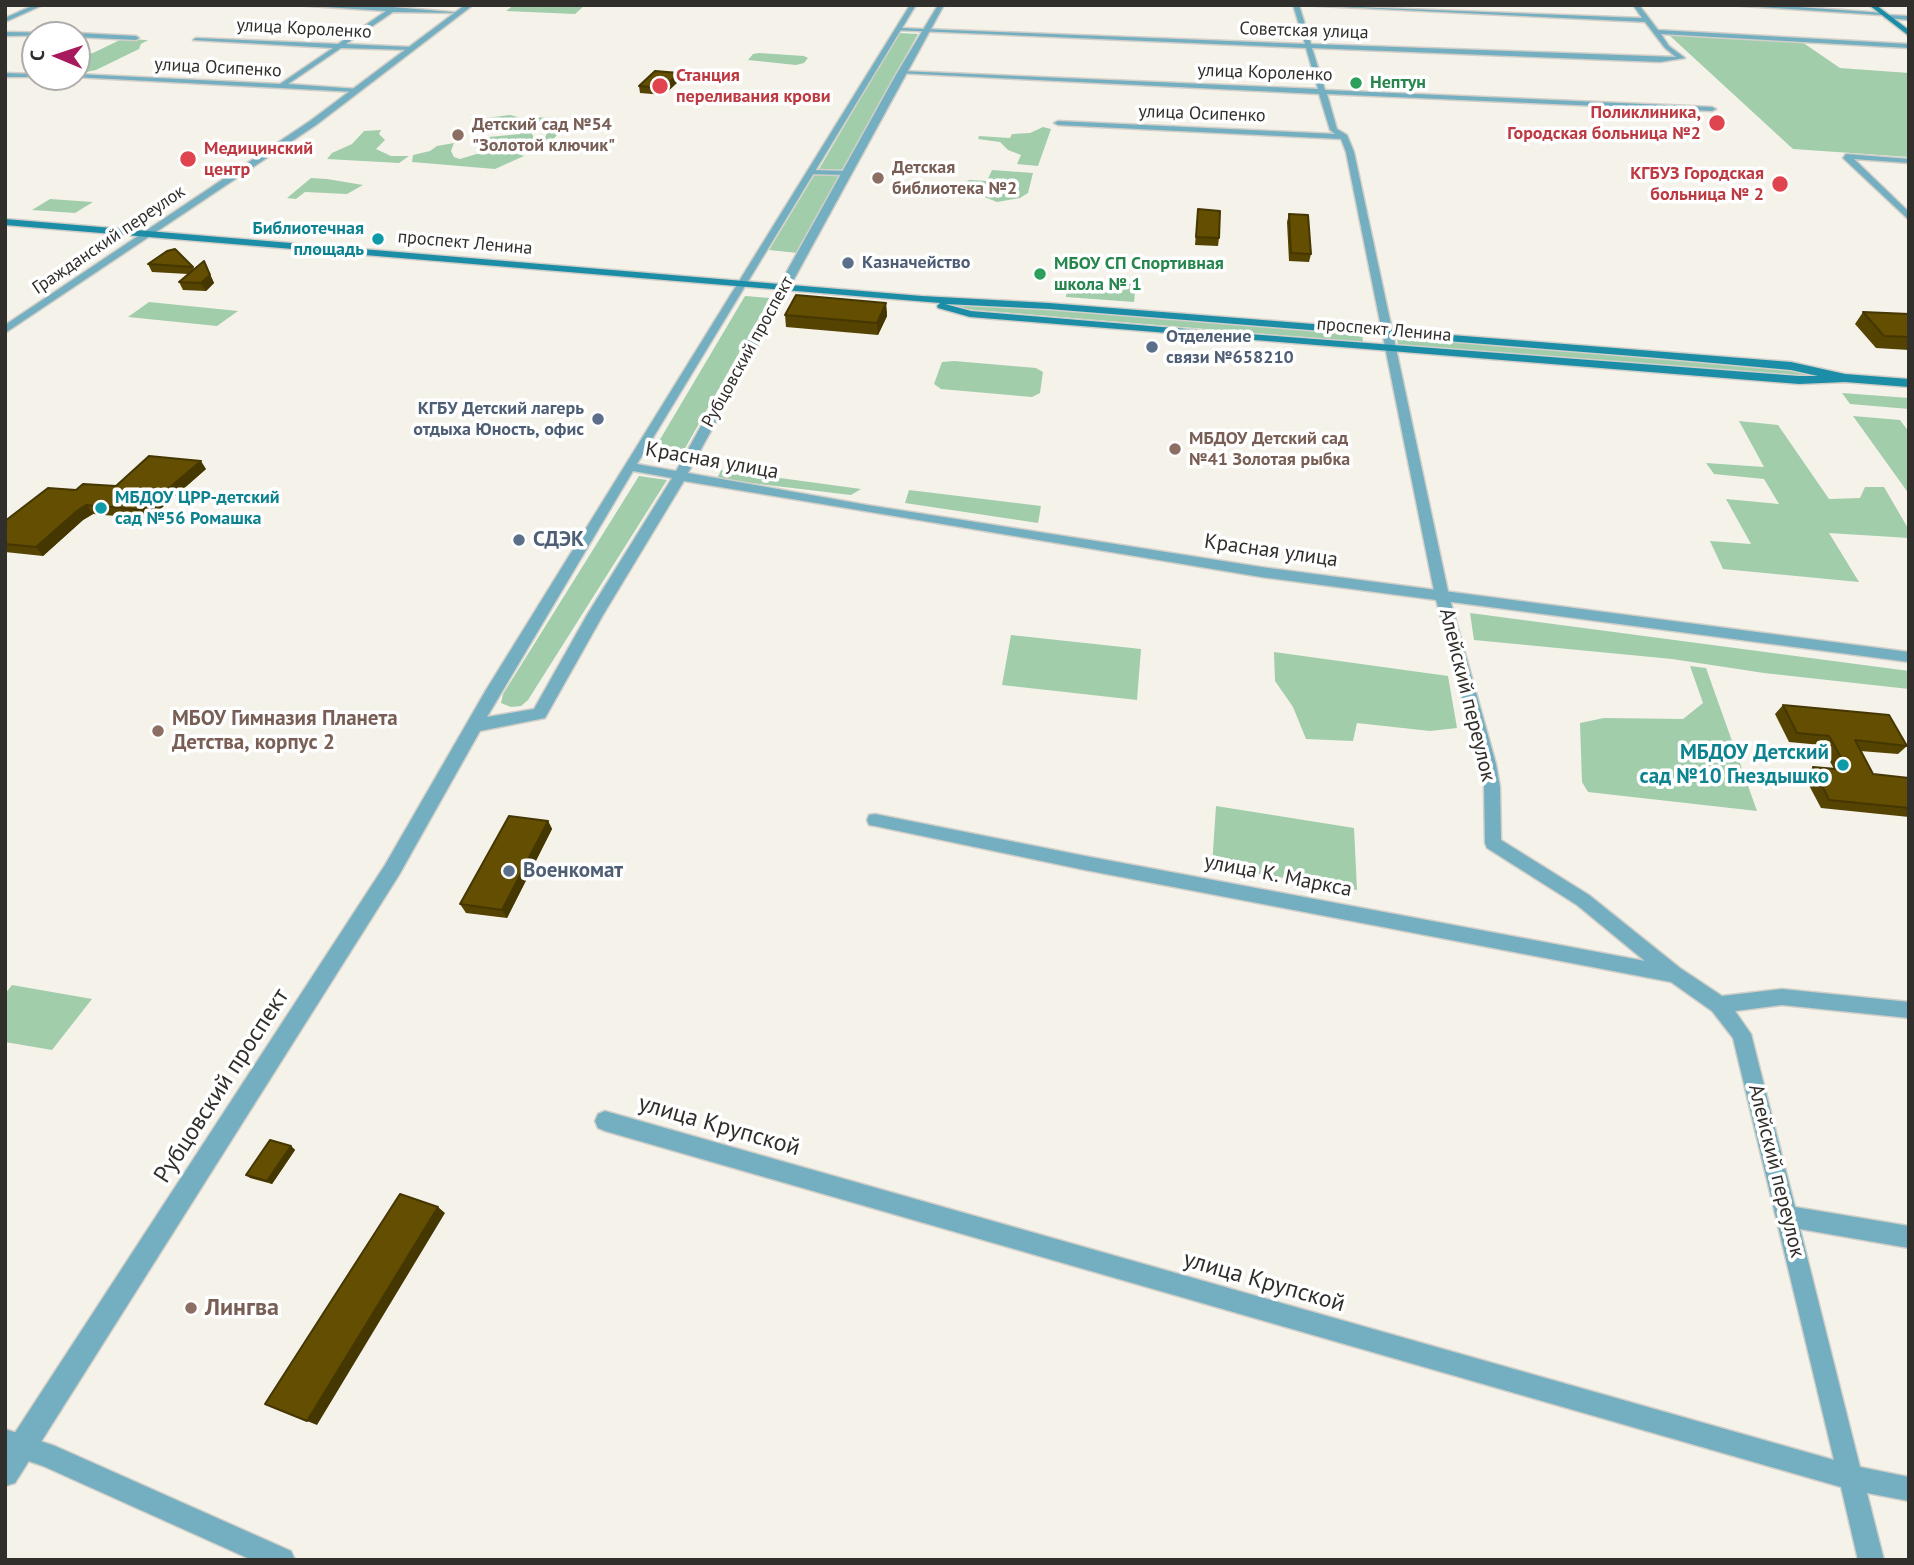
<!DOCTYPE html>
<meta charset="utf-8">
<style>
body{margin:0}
#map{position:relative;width:1914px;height:1565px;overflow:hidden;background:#f5f2ea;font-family:"PT Sans",sans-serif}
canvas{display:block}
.frame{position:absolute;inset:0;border:7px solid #312f2c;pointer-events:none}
.north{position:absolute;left:21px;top:21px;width:70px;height:70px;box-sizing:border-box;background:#fff;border:2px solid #adacab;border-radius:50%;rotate:272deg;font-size:19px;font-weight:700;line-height:28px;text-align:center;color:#312f2c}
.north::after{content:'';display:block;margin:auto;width:24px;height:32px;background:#a71b5e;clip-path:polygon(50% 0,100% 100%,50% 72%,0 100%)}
</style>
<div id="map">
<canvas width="1914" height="1565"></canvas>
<div class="frame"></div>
<div class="north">С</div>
</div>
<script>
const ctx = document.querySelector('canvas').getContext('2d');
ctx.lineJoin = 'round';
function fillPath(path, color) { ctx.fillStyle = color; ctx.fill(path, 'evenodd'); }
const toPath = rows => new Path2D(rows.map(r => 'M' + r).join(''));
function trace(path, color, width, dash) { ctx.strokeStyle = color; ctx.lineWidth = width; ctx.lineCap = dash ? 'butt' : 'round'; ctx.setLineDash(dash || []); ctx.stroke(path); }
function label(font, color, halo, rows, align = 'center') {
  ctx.font = font + ' "PT Sans",sans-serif'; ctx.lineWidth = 7; ctx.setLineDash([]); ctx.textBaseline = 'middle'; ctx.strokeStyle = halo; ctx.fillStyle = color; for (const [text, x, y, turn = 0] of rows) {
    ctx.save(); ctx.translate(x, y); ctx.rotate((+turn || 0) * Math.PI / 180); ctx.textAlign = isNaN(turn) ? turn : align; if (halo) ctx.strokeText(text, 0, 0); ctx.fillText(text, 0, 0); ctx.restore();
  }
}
fillPath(toPath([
 [514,5,585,5,575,14,506,11],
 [899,33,918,34,842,170,819,169],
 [1669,35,1802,42,1840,68,1909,73,1909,157,1793,149],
 [122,39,148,40,141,44,139,49,96,70,77,74,77,54,93,53],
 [759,53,804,56,808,58,804,63,796,65,748,60,753,54],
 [510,115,526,119,528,126,534,129,531,133,536,140,526,146,525,151,476,149,489,137,520,134,523,127,506,121,469,120],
 [533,117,552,118,572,119,545,148,536,149,535,145,546,136,548,126,546,123,535,125,529,122],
 [1043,127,1051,129,1038,166,1017,164,1021,155,1008,150,1000,142,978,139,979,136,1010,138,1012,134,1030,133],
 [381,130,379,134,385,140,376,149,391,156,409,156,399,163,327,159,332,153,352,144,364,131],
 [454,143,451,151,454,157,460,159,480,153,516,153,524,156,495,169,412,162,413,155,430,151,437,146],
 [992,170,1033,173,1028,193,1020,198,997,202,965,189,961,185,969,180,987,181],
 [815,174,840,176,798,253,769,250],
 [311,178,327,179,363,185,347,194,305,192,296,199,287,198],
 [50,199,93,202,75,213,32,210],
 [1118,282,1136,283,1134,302,1066,297,1067,289,1110,292],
 [745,296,770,298,679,459,649,458],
 [149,302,238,311,217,326,128,317],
 [963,303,1362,334,1363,342,963,309,958,306],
 [1397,337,1795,369,1804,372,1806,376,1798,378,1398,346],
 [954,361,1036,368,1043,372,1040,393,1032,397,941,389,934,384,942,362],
 [1842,393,1909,398,1909,409,1850,404],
 [1853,416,1900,420,1909,432,1909,494],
 [1739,421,1778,425,1829,499,1860,498,1865,487,1884,487,1909,530,1909,538,1829,533,1859,582,1723,569,1710,541,1751,544,1726,499,1779,504,1764,479,1714,474,1706,463,1764,467],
 [721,470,861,489,851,495,717,479],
 [639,476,667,480,528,700,521,706,511,707,501,703,503,694],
 [909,490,1041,506,1038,523,905,503],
 [1470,613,1909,671,1909,689,1764,673,1672,659,1474,640],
 [1011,635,1141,649,1137,700,1002,685],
 [1274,652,1448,676,1457,728,1430,731,1357,723,1353,741,1306,739,1293,707,1275,681],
 [1690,666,1706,668,1757,811,1588,792,1582,782,1580,723,1604,718,1683,719,1703,703],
 [1216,806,1354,828,1357,890,1212,866],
 [12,985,92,999,52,1050,5,1042,5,994]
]), '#a1cdab');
const minor = toPath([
 [34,5,43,5,5,22,5,18,34,5],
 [294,5,393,7,462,13,393,12,346,44,411,47,413,50,341,48,288,84,358,89,356,92,74,77,77,77,77,74,280,84,333,48,193,40,196,38,338,44,386,11,294,5],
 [1293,5,1299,5,1311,44,1676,57,1665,48,1645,22,1301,5,1642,18,1633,5,1639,5,1658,30,1909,44,1909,48,1661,34,1669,46,1685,58,1660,62,1312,48,1325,90,1712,107,1716,109,1712,111,1327,94,1337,129,1347,135,1354,152,1449,596,1496,764,1500,787,1501,840,1589,895,1680,968,1722,996,1782,989,1909,1002,1909,1018,1782,1005,1735,1011,1751,1034,1795,1207,1909,1226,1909,1248,1800,1229,1860,1467,1909,1477,1909,1501,1867,1493,1884,1560,1858,1560,1841,1487,605,1131,598,1128,595,1121,598,1114,605,1111,1834,1460,1733,1038,1712,1011,1671,982,1085,870,875,826,869,825,867,820,869,815,875,814,1085,856,1645,961,1577,905,1487,848,1485,843,1484,787,1480,764,1435,596,1346,152,1341,139,1058,125,1054,123,1058,121,1335,134,1330,130,1319,94,898,73,901,71,1318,89,1306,48,895,30,898,28,1305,44,1293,5],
 [1729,5,1770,5,1884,13,1881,15,1729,5],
 [1887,15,1909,16,1909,20,1885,18,1887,15],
 [5,32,66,33,69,35,5,36,5,32],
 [77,33,136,36,139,38,136,40,77,37,74,35,77,33],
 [5,73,35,74,35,77,38,77,5,77,5,73],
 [1846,154,1909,159,1909,163,1854,159,1909,212,1909,220,1843,158,1846,154],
 [811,170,846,171,850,173,846,175,808,174,811,170],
 [5,1429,55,1446,291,1551,295,1560,252,1560,43,1466,5,1453,5,1429]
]);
const tertiary = toPath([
 [465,5,473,5,316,125,5,333,5,325,310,121,465,5],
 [910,5,916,5,637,464,676,471,897,73,938,5,944,5,688,473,867,505,1261,567,1909,652,1909,662,1261,577,684,481,603,615,545,718,480,731,399,875,15,1483,5,1486,5,1448,385,865,486,690,910,5],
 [633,471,672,478,587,615,534,709,487,717,633,471]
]);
const secondary = toPath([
 [1869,5,1876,5,1909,30,1909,36,1869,5],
 [5,219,922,296,1049,303,1791,362,1845,374,1909,379,1909,387,1845,382,1799,384,970,317,938,308,937,306,940,303,5,225,5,219],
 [945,304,1049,309,1658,358,1791,370,1818,376,1799,376,1210,331,971,311,945,304]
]);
trace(minor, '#d2cfc8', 3);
trace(tertiary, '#d2cfc8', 3);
trace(secondary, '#d2cfc8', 3);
fillPath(minor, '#73afc1');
fillPath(tertiary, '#73afc1');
fillPath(secondary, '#1c8da7');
fillPath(toPath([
 [680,80,664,95,640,93,639,86],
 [1198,209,1219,238,1218,246,1195,245],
 [1289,214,1311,254,1309,262,1289,261,1287,222],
 [204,261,214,283,206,291,183,290,179,282,188,274,152,272,148,264,193,267,194,269],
 [886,303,887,316,878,335,786,327,785,315],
 [1863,312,1909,314,1909,350,1876,348,1855,324],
 [206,469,149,519,93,514,83,520,43,556,5,552,5,521,76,490,116,486],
 [1783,705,1907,746,1898,754,1860,751,1873,774,1909,778,1909,817,1821,808,1804,776,1813,767,1834,769,1821,745,1789,742,1775,714],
 [548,821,552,829,507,918,466,913,460,904],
 [291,1146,295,1150,272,1184,250,1178,246,1175]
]), '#554301');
fillPath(toPath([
 [679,73,680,80,664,95,663,88],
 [204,261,214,283,206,291,201,283],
 [886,303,887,316,878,335,877,323],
 [201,461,206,469,149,519,143,510],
 [86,505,93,514,83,520,43,556,36,547,77,511],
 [548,821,552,829,507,918,502,910],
 [291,1146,295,1150,272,1184,267,1181],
 [438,1207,445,1213,317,1425,307,1421]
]), '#453701');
const building = toPath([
 [655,71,679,73,663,88,639,86,655,71],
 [1198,209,1220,211,1219,238,1196,237,1198,209],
 [1289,214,1308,215,1311,254,1291,253,1289,214],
 [175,249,193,267,148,264,167,251,175,249],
 [204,261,210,275,201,283,179,282,204,261],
 [796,295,886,303,877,323,785,315,796,295],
 [1863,312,1909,314,1909,337,1884,336,1863,312],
 [149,456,201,461,143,510,86,505,77,511,36,547,5,544,5,521,48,488,76,490,83,484,116,486,149,456],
 [1783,705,1889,715,1907,746,1855,740,1873,774,1909,778,1909,808,1829,800,1813,767,1848,770,1829,736,1797,733,1783,705],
 [509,816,548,821,502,910,460,904,509,816],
 [270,1140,291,1146,267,1181,246,1175,270,1140],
 [400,1194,438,1207,307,1421,265,1404,400,1194]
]);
fillPath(building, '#634e01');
trace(building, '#453701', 2);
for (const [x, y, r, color] of [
 [1356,83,7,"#2e9e5b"],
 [660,86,9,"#e0444e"],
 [1717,123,9,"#e0444e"],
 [458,135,7,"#8d6e63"],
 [188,159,9,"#e0444e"],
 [878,178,7,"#8d6e63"],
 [1780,184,9,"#e0444e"],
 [378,239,7,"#0f9aa8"],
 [848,263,7,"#5c6f8a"],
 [1040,274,7,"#2e9e5b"],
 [1152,347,7,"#5c6f8a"],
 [598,419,7,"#5c6f8a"],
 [1175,449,7,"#8d6e63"],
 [101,508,7,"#0f9aa8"],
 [519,540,7,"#5c6f8a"],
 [158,731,7,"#8d6e63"],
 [1843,765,7,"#0f9aa8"],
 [509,871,7,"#5c6f8a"],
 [191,1308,7,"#8d6e63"]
]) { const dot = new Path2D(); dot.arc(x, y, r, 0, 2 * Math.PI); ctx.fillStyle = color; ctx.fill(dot); trace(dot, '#fff', 2.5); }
label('18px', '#312f2c', '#fff', [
 ["улица Короленко",304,29,3],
 ["Советская улица",1304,31,2],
 ["улица Осипенко",218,68,3],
 ["улица Короленко",1265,73,2],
 ["улица Осипенко",1202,114,2],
 ["Гражданский переулок",109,240,-34],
 ["проспект Ленина",465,243,5],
 ["проспект Ленина",1384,330,5],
 ["Рубцовский проспект",748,352,-61]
]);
label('bold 18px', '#be3a42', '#fff', [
 ["Станция",676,76],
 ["переливания крови",676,97],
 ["Поликлиника,",1701,113,"right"],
 ["Городская больница №2",1701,134,"right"],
 ["Медицинский",204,149],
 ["центр",204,170],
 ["КГБУЗ Городская",1764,174,"right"],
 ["больница № 2",1764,195,"right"]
], 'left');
label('bold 18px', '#27864d', '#fff', [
 ["Нептун",1370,83],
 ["МБОУ СП Спортивная",1054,264],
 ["школа № 1",1054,285]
], 'left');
label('bold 18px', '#785e54', '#fff', [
 ["Детский сад №54",472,125],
 ["\"Золотой ключик\"",472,146],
 ["Детская",892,168],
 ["библиотека №2",892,189],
 ["МБДОУ Детский сад",1189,439],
 ["№41 Золотая рыбка",1189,460]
], 'left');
label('bold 18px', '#0d838f', '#fff', [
 ["Библиотечная",364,229],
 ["площадь",364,250],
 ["МБДОУ ЦРР-детский",115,498,"left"],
 ["сад №56 Ромашка",115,519,"left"]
], 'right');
label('bold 18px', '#4e5e75', '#fff', [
 ["Казначейство",862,263],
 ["Отделение",1166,337],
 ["связи №658210",1166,358],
 ["КГБУ Детский лагерь",584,409,"right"],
 ["отдыха Юность, офис",584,430,"right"]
], 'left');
label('21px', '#312f2c', '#fff', [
 ["Красная улица",712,461,10],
 ["Красная улица",1271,551,8],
 ["Алейский переулок",1467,695,76],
 ["улица К. Маркса",1278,876,11],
 ["Алейский переулок",1776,1171,76]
]);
label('bold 21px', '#4e5e75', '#fff', [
 ["СДЭК",533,540],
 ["Военкомат",523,871]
], 'left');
label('bold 21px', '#785e54', '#fff', [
 ["МБОУ Гимназия Планета",172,719],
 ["Детства, корпус 2",172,743]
], 'left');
label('bold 21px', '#0d838f', '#fff', [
 ["МБДОУ Детский",1829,753],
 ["сад №10 Гнездышко",1829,777]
], 'right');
label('24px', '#312f2c', '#fff', [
 ["Рубцовский проспект",222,1086,-57],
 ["улица Крупской",719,1126,16],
 ["улица Крупской",1264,1282,16]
]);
label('bold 24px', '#785e54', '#fff', [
 ["Лингва",205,1308]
], 'left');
</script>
